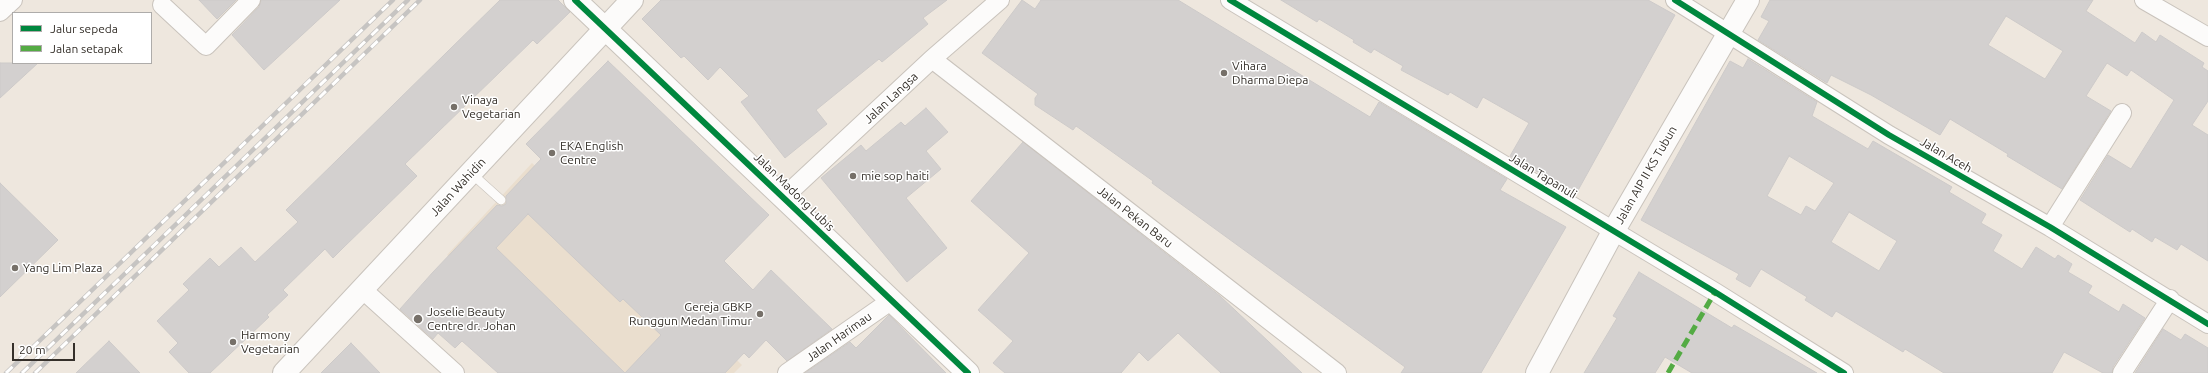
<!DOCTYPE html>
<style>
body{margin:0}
#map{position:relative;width:2208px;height:373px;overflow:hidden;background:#eee7de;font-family:Ubuntu,sans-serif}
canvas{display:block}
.legend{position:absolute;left:12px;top:12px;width:140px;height:52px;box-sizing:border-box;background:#fff;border:1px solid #aeacaa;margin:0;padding:5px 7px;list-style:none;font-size:12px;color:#35302a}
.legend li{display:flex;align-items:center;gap:8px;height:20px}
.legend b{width:20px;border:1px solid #aeacaa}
.scale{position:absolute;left:12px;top:343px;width:63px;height:18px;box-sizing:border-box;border:2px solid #35302a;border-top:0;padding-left:5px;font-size:12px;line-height:14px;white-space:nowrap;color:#35302a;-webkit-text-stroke:3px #fff;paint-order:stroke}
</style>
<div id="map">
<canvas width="2208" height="373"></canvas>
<ul class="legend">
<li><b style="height:5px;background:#00873e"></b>Jalur sepeda</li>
<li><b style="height:5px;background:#54ab44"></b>Jalan setapak</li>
</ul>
<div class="scale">20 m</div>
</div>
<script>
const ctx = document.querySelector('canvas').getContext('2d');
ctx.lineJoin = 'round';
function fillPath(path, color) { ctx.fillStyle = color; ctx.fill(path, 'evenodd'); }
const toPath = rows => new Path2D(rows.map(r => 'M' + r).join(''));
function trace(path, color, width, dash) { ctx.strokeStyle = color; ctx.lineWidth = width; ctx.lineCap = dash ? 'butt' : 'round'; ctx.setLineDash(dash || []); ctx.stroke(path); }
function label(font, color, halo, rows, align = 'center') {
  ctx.font = font + ' Ubuntu,sans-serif'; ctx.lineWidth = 3; ctx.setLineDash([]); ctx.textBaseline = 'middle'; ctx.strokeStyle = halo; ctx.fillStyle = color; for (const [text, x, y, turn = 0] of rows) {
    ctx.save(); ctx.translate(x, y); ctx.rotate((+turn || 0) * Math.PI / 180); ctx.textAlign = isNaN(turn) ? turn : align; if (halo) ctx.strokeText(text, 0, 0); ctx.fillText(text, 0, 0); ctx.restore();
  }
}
fillPath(toPath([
 [532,163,742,365,734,373,575,373,447,255]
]), '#eadece');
const building = toPath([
 [199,0,236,0,217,19,199,0],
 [261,0,340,0,264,70,232,35,259,7,261,0],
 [500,0,558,0,570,12,537,44,533,40,405,164,417,176,343,248,333,258,325,249,283,290,288,295,267,315,269,317,210,373,189,373,169,352,178,343,157,321,189,290,183,284,210,258,219,267,241,247,255,262,298,222,286,210,500,0],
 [661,0,947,0,923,18,928,24,882,62,879,59,816,110,827,124,785,158,741,102,749,96,720,67,708,80,684,56,681,58,642,19,661,0],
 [1022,0,1035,9,1041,0,1178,0,1370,117,1379,102,1507,179,1500,190,1566,227,1481,373,1401,373,1405,367,1152,183,1153,181,1076,126,1073,130,1035,105,1035,98,1038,94,982,53,1022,0],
 [1281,0,1648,0,1675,15,1576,194,1510,156,1529,123,1483,97,1477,108,1450,92,1448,95,1401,70,1403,66,1374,49,1371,53,1353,42,1354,40,1319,19,1317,22,1281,0],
 [1770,0,2093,0,2086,11,2135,43,2142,32,2156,42,2160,35,2204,63,2202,67,2208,71,2208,101,2192,125,2208,135,2208,261,2181,244,2177,250,2155,237,2152,242,2132,229,2130,232,2080,200,2108,155,2131,169,2174,100,2131,70,2127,76,2107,63,2086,96,2111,111,2062,189,2007,156,2008,154,1950,119,1940,135,1871,95,1831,75,1827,83,1758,40,1769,21,1761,17,1770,0],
 [2006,16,2063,51,2045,79,1988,45,2006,16],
 [1748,59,1817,102,1812,116,1868,149,1873,141,1952,187,1949,192,1986,214,1981,223,2002,235,1993,251,2022,269,2036,247,2055,259,2058,255,2072,264,2068,272,2092,286,2088,293,2119,312,2123,304,2145,318,2113,367,2112,373,2103,373,2064,352,2052,373,1944,373,1905,349,1903,352,1836,311,1832,317,1805,300,1807,297,1761,269,1750,287,1736,279,1739,274,1641,220,1730,61,1743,68,1748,59],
 [1789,156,1834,183,1815,211,1806,206,1801,215,1767,196,1789,156],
 [1849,212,1897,241,1879,271,1831,242,1849,212],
 [608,61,769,215,724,261,753,290,771,270,832,329,787,361,766,340,749,358,744,353,725,373,498,373,462,341,455,348,438,333,433,339,400,309,433,272,497,205,502,206,506,204,506,196,541,159,526,144,608,61],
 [528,214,620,302,623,299,661,335,625,373,496,248,528,214],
 [0,63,38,63,0,98,0,63],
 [926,108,948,132,926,151,941,169,906,198,947,248,907,282,821,178,861,145,866,151,901,122,905,126,926,108],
 [1023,142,1220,296,1302,373,1221,373,1178,333,1148,361,1139,352,1121,373,1005,373,993,363,1013,341,978,310,1029,253,971,201,1023,142],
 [0,183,58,240,0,297,0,183],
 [1639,272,1732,328,1734,325,1817,373,1692,373,1665,357,1655,373,1584,373,1617,318,1613,316,1639,272],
 [889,315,946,373,805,373,850,342,856,348,889,315],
 [2163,329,2181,340,2185,334,2208,348,2208,373,2135,373,2163,329],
 [109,341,140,373,76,373,109,341],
 [351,343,380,373,321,373,351,343]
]);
fillPath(building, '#d3d0cf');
trace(building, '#cdcac9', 1);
const service = toPath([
 [471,173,501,200]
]);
const minor = toPath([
 [1230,0,1715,292,1844,373],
 [1675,0,1889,135,2050,227,2208,324],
 [2144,0,2208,37],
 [162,5,206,46,251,0],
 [0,12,13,0],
 [932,59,1337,373],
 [784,197,932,59,1000,0],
 [2050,227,2122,113],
 [362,289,455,373],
 [787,373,892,300],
 [2122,373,2170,299]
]);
const tertiary = toPath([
 [575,0,968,373],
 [284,373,632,0],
 [1537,373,1613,232,1748,0]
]);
trace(service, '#c9c3bc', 10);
trace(minor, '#c9c3bc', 20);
trace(tertiary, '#c9c3bc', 24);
trace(service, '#fcfbfa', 9);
trace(minor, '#fcfbfa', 18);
trace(tertiary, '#fcfbfa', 22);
const rail = toPath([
 [6,373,393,0],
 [22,373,408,0],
 [35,373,420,0]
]);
trace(rail, '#c6c4c2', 4.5);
trace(rail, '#fff', 3, [9]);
trace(toPath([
 [1668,373,1715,292]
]), '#54ab44', 5, [10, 5]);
trace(toPath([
 [575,0,968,373],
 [1230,0,1715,292,1844,373],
 [1675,0,1889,135,2050,227,2208,324]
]), '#00873e', 6);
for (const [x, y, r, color] of [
 [1224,73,4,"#767069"],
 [454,107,4,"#767069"],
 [552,153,4,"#767069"],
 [853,176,4,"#767069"],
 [15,268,4,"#767069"],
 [760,314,4,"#767069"],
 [418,319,5,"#767069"],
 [233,342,4,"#767069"]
]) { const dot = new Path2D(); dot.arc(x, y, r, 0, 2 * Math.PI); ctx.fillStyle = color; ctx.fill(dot); trace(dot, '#fff', 1.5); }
label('12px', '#35302a', '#fff', [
 ["Vihara",1232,66],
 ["Dharma Diepa",1232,80],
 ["Vinaya",462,100],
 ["Vegetarian",462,114],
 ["EKA English",560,146],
 ["Centre",560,160],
 ["mie sop haiti",861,176],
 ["Yang Lim Plaza",23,268],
 ["Gereja GBKP",752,307,"right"],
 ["Runggun Medan Timur",752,321,"right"],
 ["Joselie Beauty",427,312],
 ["Centre dr. Johan",427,326],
 ["Harmony",241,335],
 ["Vegetarian",241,349]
], 'left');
label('12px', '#35302a', '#fff', [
 ["Jalan Langsa",891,98,-43],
 ["Jalan Aceh",1946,155,30],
 ["Jalan AIP II KS Tubun",1646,175,-60],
 ["Jalan Tapanuli",1543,176,31],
 ["Jalan Wahidin",458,187,-47],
 ["Jalan Madong Lubis",794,192,44],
 ["Jalan Pekan Baru",1135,217,38],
 ["Jalan Harimau",839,337,-35]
]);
</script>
